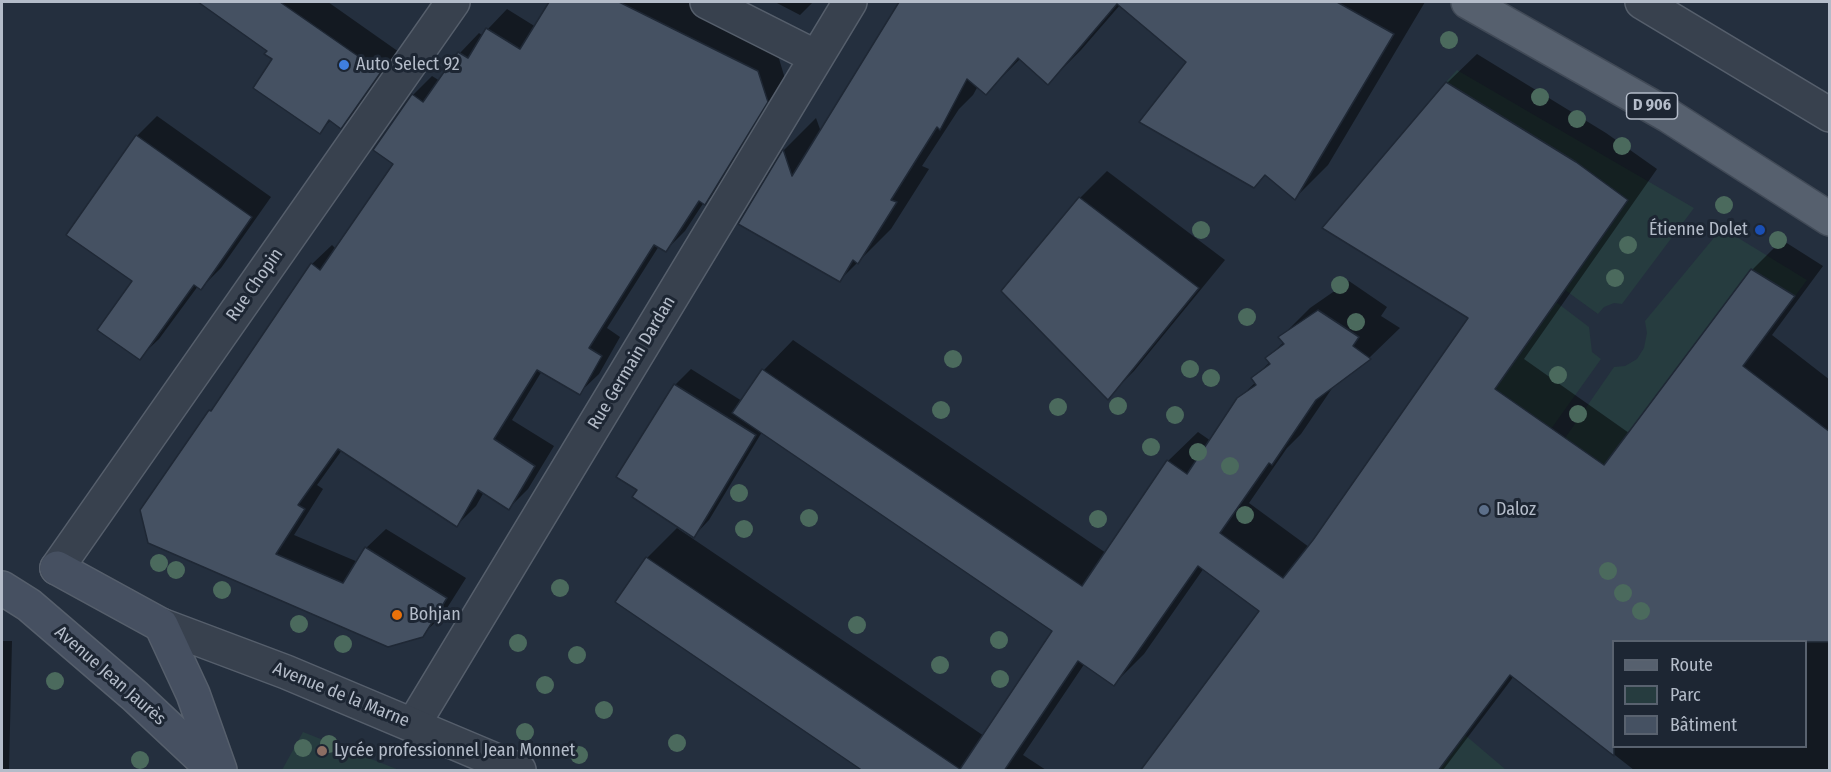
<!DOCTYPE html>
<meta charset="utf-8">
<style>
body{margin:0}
#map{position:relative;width:1831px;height:772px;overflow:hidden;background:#242f3e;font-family:"Fira Sans Condensed",sans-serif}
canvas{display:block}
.frame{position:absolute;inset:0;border:3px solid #b4bcc9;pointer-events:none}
.legend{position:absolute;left:1612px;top:640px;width:195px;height:108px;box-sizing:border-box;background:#1d2633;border:2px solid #59626f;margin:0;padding:8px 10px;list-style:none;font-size:18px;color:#b4bcc9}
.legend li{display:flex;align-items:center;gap:12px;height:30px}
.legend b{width:30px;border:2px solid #59626f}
</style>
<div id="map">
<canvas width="1831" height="772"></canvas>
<div class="frame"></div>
<ul class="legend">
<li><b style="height:8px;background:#56606e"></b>Route</li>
<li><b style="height:16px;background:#263c3f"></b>Parc</li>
<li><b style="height:16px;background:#455162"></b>Bâtiment</li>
</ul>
</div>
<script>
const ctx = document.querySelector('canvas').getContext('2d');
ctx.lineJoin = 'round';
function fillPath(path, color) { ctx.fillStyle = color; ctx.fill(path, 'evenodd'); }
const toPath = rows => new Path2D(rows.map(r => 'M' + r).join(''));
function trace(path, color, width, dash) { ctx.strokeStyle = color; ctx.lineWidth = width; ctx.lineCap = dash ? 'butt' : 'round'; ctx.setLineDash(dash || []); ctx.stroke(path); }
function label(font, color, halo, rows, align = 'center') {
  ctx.font = font + ' "Fira Sans Condensed",sans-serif'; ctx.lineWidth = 6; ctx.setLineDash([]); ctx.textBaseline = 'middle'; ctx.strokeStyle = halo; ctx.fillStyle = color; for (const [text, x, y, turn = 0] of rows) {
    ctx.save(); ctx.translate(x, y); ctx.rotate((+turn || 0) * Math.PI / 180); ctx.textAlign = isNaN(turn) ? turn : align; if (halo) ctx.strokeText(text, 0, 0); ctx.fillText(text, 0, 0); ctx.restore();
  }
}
fillPath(toPath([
 [1457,70,1694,208,1622,304,1614,303,1604,307,1598,314,1565,290,1625,205,1622,195,1576,163,1446,82],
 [1722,228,1807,280,1791,302,1787,291,1747,274,1604,465,1565,438,1614,367,1625,366,1637,359,1644,348,1647,333,1645,321],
 [1556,302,1589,327,1592,352,1601,359,1551,429,1495,389],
 [303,732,399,770,282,770],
 [1465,735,1505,769,1504,770,1438,770]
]), '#263c3f');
fillPath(toPath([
 [230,2,328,2,399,52,361,107,341,127,331,120,319,132,269,50,220,15],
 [551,2,722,2,777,52,786,82,725,184,705,203,704,202,685,231,666,250,659,246,607,328,620,337,599,374,579,393,542,371,512,420,554,446,528,489,509,508,484,492,476,506,457,525,342,450,317,485,323,489,294,535,358,562,366,548,386,529,466,578,442,616,422,635,142,511,312,264,332,245,336,249,395,163,413,95,432,76,440,81,460,53,479,33,483,36,488,29,507,9,536,27],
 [775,2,813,2,800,15],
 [900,2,1425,2,1328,165,1295,198,1188,62,1120,5,1081,50,1048,83,1020,59,986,93,978,86,973,95,959,109,922,166,929,169,891,229,840,280,740,223,784,150,816,118,821,132],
 [1477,54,1606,133,1657,169,1524,359,1629,433,1752,270,1782,240,1823,266,1772,335,1830,380,1830,770,1634,770,1514,676,1443,770,1142,770,1261,611,1204,568,1144,654,1114,684,1085,663,1023,755,1046,770,866,770,647,558,677,528,984,736,1054,631,762,432,709,520,694,536,639,490,618,477,675,385,691,369,742,401,764,370,793,340,1106,553,1168,461,1198,432,1211,441,1238,399,1256,382,1253,378,1270,362,1267,358,1284,342,1280,338,1310,308,1349,281,1387,307,1381,316,1400,328,1370,357,1335,384,1301,434,1287,448,1249,503,1309,547,1470,317,1447,83],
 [1614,642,1806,642,1806,746,1614,746],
 [157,116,271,197,221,268,201,288,198,286,159,339,139,358,134,281,69,235,137,136],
 [1107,171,1225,260,1134,371,1108,397,1080,198],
 [2,641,12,641,9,770,2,770]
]), '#0007');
const building = toPath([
 [198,2,280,2,381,72,341,129,329,120,320,134,253,88,272,59,264,54,267,51,198,2],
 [549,2,619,2,758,71,768,102,705,205,699,201,666,252,654,245,589,348,602,356,580,395,537,370,494,439,535,466,509,510,478,490,457,527,338,449,298,505,305,509,276,554,343,583,365,547,447,598,423,637,388,647,148,543,140,510,209,410,211,411,311,263,320,270,393,164,373,150,412,94,423,102,458,52,468,58,486,28,520,49,549,2],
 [899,2,1337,2,1394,34,1295,200,1265,175,1254,188,1139,122,1186,62,1117,4,1048,85,1018,58,986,95,967,79,940,130,937,127,891,200,897,202,858,264,853,260,840,282,738,224,783,149,792,176,899,2],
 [1446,82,1576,162,1628,200,1495,389,1604,465,1751,269,1795,296,1743,366,1830,432,1830,642,1614,642,1614,756,1510,675,1438,771,1140,771,1259,611,1198,566,1114,686,1078,661,1004,771,863,771,615,602,646,557,960,769,1052,631,732,413,762,369,1082,586,1167,460,1187,474,1237,398,1256,385,1251,378,1270,364,1265,358,1284,344,1278,337,1318,310,1359,337,1353,346,1371,359,1316,400,1272,465,1269,463,1220,533,1283,578,1313,540,1468,318,1322,228,1446,82],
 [136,135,252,217,201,290,194,285,140,360,97,330,132,281,66,235,136,135],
 [1079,197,1199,288,1108,400,1001,291,1079,197],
 [674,384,756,435,694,538,632,497,637,490,616,477,674,384]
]);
fillPath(building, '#455162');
trace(building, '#1f2835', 1.5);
const minor = toPath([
 [707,2,816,57],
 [1642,2,1830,115],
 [57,568,453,2],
 [413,725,850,2]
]);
const tertiary = toPath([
 [161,625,286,672,519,770]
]);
const secondary = toPath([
 [57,568,161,625,193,694,220,770],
 [2,588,29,605,135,696,214,770]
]);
const primary = toPath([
 [1468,2,1669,116,1830,219]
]);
trace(minor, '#565f6c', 36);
trace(tertiary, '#565f6c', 36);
trace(secondary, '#565f6c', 36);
trace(primary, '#414a57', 36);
trace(minor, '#38414e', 33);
trace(tertiary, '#38414e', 33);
trace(secondary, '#465061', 33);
trace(primary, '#56606e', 33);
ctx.fillStyle = '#4b6a5d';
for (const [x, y] of [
 [1449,40],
 [1540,97],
 [1577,119],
 [1622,146],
 [1724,205],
 [1201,230],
 [1778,240],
 [1628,245],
 [1615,278],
 [1340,285],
 [1247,317],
 [1356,322],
 [953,359],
 [1190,369],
 [1558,375],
 [1211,378],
 [1118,406],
 [1058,407],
 [941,410],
 [1578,414],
 [1175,415],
 [1151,447],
 [1198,452],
 [1230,466],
 [739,493],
 [1245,515],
 [809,518],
 [1098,519],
 [744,529],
 [159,563],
 [176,570],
 [1608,571],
 [560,588],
 [222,590],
 [1623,593],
 [1641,611],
 [299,624],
 [857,625],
 [999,640],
 [518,643],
 [343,644],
 [577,655],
 [940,665],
 [1000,679],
 [55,681],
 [545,685],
 [604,710],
 [525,732],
 [677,743],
 [329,744],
 [303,748],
 [579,755],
 [140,760]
]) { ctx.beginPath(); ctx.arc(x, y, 9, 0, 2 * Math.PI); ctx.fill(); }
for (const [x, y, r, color] of [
 [344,65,6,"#3f7fe0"],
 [1760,230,6,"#1a4fb4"],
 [1484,510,6,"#5c6f8a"],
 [397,615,6,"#e8710a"],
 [322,751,6,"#8d6e63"]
]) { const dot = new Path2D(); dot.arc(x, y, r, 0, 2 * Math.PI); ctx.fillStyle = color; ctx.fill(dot); trace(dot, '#1d2633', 2); }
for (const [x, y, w] of [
 [1652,106,51]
]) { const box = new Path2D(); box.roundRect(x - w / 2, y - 13, w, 26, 4.5); ctx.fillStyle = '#1d2633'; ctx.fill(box); trace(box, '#b4bcc9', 1.5); }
label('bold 16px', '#b4bcc9', null, [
 ["D 906",1652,106]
]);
label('18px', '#b4bcc9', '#1d2633', [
 ["Auto Select 92",356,65],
 ["Étienne Dolet",1748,230,"right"],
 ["Daloz",1496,510],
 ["Bohjan",409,615],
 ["Lycée professionnel Jean Monnet",334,751]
], 'left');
label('18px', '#b4bcc9', '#1d2633', [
 ["Rue Chopin",255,285,-55],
 ["Rue Germain Dardan",632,363,-59],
 ["Avenue Jean Jaurès",110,676,41],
 ["Avenue de la Marne",341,695,22]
]);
</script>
